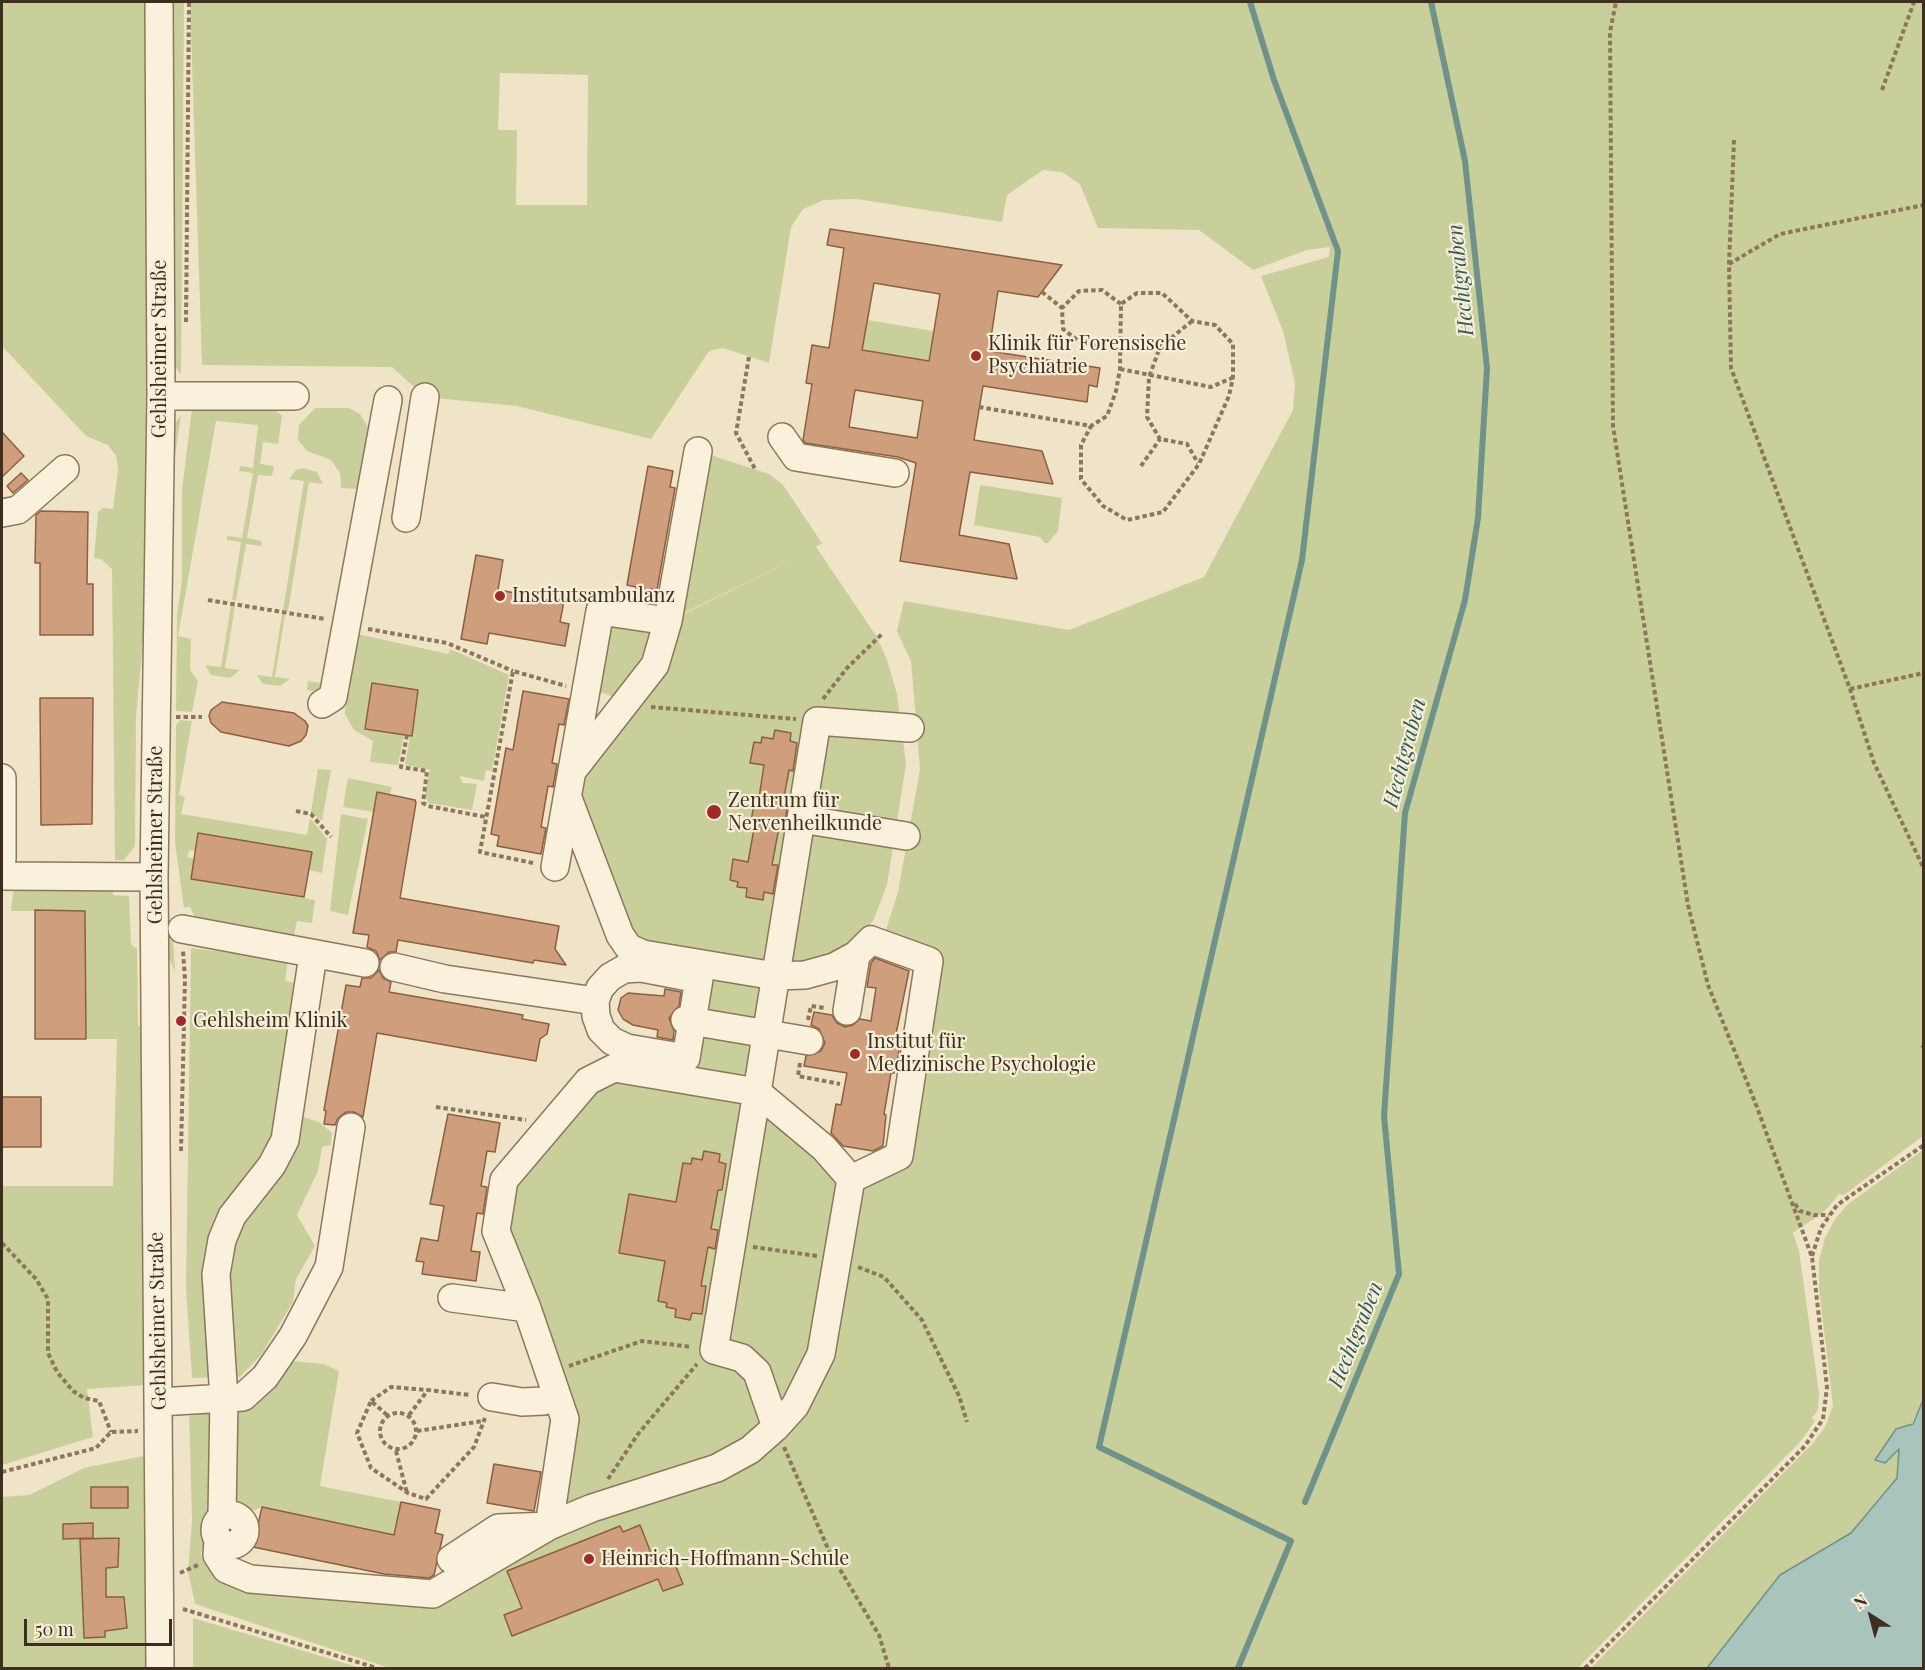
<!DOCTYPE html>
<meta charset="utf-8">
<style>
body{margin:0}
#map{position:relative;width:1925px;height:1670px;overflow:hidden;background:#f0e4c8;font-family:"Playfair Display",serif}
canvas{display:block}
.frame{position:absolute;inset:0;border:3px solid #3d2e20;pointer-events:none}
.north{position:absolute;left:1841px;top:1586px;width:60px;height:60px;-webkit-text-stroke:4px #f7eed8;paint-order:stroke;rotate:324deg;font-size:16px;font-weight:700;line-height:24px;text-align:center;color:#3d2e20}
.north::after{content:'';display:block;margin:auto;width:21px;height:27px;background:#3d2e20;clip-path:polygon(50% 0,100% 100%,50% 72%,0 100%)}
.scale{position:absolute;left:24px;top:1619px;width:148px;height:27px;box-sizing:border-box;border:3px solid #3d2e20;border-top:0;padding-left:8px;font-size:18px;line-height:21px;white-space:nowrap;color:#3d2e20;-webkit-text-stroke:4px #f7eed8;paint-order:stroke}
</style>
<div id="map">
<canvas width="1925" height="1670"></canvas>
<div class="frame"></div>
<div class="north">N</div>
<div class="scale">50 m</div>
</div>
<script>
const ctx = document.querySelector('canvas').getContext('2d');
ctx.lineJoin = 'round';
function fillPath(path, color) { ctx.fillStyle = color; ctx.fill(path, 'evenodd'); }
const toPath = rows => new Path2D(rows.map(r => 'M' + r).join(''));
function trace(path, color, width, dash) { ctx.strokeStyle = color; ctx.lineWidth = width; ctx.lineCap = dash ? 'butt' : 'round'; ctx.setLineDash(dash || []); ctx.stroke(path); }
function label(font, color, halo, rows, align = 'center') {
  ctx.font = font + ' "Playfair Display",serif'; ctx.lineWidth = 4.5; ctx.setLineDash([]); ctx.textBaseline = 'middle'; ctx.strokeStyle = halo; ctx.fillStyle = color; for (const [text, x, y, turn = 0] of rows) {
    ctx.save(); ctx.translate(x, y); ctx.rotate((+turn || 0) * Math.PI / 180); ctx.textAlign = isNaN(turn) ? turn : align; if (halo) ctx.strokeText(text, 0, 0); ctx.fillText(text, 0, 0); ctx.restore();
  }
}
fillPath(toPath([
 [2,2,149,2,150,354,146,611,136,716,135,846,124,860,115,860,112,569,101,559,94,558,98,512,103,508,113,509,118,469,116,456,108,445,86,436,2,346],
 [168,2,184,2,181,374,174,366],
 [190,2,1923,2,1923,1136,1844,1195,1839,1194,1825,1211,1793,1233,1799,1251,1819,1393,1818,1410,1812,1418,1815,1421,1801,1441,1578,1668,389,1668,195,1604,188,1571,192,1520,189,1410,232,1412,260,1400,293,1361,324,1364,339,1371,320,1486,401,1502,394,1535,262,1507,254,1510,214,1503,201,1554,205,1564,215,1562,434,1604,533,1545,570,1428,509,1233,511,1191,589,1092,615,1078,758,1103,852,1189,900,1166,941,959,883,939,898,892,920,769,911,661,897,631,904,601,1069,630,1204,577,1293,410,1295,383,1283,331,1261,276,1329,257,1330,247,1307,250,1253,270,1199,230,1098,228,1080,184,1062,172,1043,170,1007,195,1002,222,857,199,824,200,803,209,791,227,769,363,723,348,709,351,651,439,517,406,425,397,392,367,202,365],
 [500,73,588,75,587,205,516,205,517,130,498,130],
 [867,320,934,331,929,361,862,350],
 [272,407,282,416,278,444,263,442,260,464,274,466,272,476,258,475,247,538,262,541,261,546,246,544,236,601,232,600,241,542,227,540,227,536,242,538,253,473,239,471,240,466,253,468,258,425,216,421,178,636,191,639,190,670,198,681,192,712,176,711,177,615,182,581,182,490,192,408],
 [315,408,349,408,360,414,371,432,344,619,334,617,358,489,341,488,340,473,331,460,307,451,298,440,299,425],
 [181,415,173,471,173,563,167,597,166,475,173,426],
 [698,451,769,474,783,485,822,543,816,547,877,637,887,660,897,694,906,764,887,885,874,919,864,933,849,946,824,958,800,964,762,963,636,942,576,793,580,770,672,620,810,551,668,621],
 [303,468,317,472,323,484,309,482,288,611,283,610,304,481,289,479,296,470],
 [980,485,1062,498,1058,531,1048,543,1045,543,1040,537,974,525],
 [231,605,235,606,225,668,240,670,230,678,211,675,205,665,221,667],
 [282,614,285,615,275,677,290,679,280,686,263,684,257,675,272,677],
 [332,623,343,624,332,682,317,692,307,690,308,681,321,683],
 [607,624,656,633,624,700,594,690],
 [358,634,448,654,450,649,509,675,492,771,486,770,484,781,460,776,462,783,477,784,472,810,428,803,425,794,430,770,405,765,418,690,372,684,365,729,404,735,398,765,370,762,373,741,354,730,345,714,345,704],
 [180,720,192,721,179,795,185,797,181,814,307,835,310,818,327,839,322,873,309,870,312,852,198,834,195,851,189,850,187,857,194,859,191,879,315,900,312,923,297,921,293,940,196,920,190,907,184,908,175,843,176,725],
 [318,769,331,770,322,821,311,812],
 [348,778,392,787,389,798,379,794,374,812,343,807],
 [341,814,368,819,348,915,330,911],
 [113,888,113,895,129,896,131,944,137,949,138,1026,145,1026,148,1385,87,1389,93,1437,2,1465,2,1186,113,1186,117,1039,86,1039,85,911,11,911,13,892,16,889],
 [165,937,173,937,175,972,165,949],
 [191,948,288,960,285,981,302,984,281,1110,319,1122,332,1133,331,1145,322,1147,318,1171,297,1215,315,1246,296,1279,293,1302,261,1355,240,1377,192,1378,186,1287],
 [706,971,760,984,763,991,758,1019,700,1008],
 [695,1031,755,1040,751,1065,746,1073,737,1077,689,1069],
 [1923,1150,1923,1400,1900,1448,1897,1478,1851,1533,1780,1575,1707,1668,1591,1668,1813,1443,1825,1427,1833,1406,1819,1288,1819,1260,1825,1238,1835,1219,1848,1204],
 [148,1455,147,1668,2,1668,2,1497,29,1495,84,1468],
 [193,1618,361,1668,193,1668]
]), '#c9cf9b');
const water = toPath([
 [1923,1400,1923,1668,1707,1668,1780,1575,1851,1533,1897,1478,1899,1449,1885,1463,1875,1460,1896,1429,1913,1424,1923,1400]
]);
fillPath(water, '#a9c4bc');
trace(water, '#6f938a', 1.5);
trace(toPath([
 [1305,1502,1399,1274,1384,1116,1405,813,1465,600,1478,518,1487,368,1465,161,1431,2],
 [1238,1668,1291,1541,1099,1447,1302,560,1338,251,1274,80,1250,2]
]), '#6f938a', 6);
const building = toPath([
 [830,229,1062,265,1038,297,998,291,989,351,1100,368,1097,387,1089,385,1087,402,983,386,974,440,1042,451,1053,484,970,472,959,535,1009,544,1017,579,900,561,916,463,898,457,805,443,803,440,812,384,806,383,812,345,829,348,844,248,827,245,830,229],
 [874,283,940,294,929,361,862,350,874,283],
 [855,390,923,401,917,438,849,427,855,390],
 [2,432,24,456,2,477,2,432],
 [648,466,673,471,670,487,675,488,657,590,651,589,648,602,634,600,636,587,627,585,648,466],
 [21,473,28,480,13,493,7,486,21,473],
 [41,511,88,512,87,584,93,584,93,635,40,635,40,563,35,563,36,515,41,511],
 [476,555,503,560,498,590,564,601,560,622,569,624,565,646,489,633,487,644,461,639,476,555],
 [372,683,418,690,412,736,365,729,372,683],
 [523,691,569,699,564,725,559,724,552,763,557,764,553,787,548,786,541,827,546,828,541,854,497,846,499,836,491,834,506,748,513,750,523,691],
 [40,698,93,698,92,824,41,825,40,698],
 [222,702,294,713,305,721,308,726,306,735,301,741,289,746,221,732,211,723,209,716,211,710,222,702],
 [775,730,791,733,790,741,797,743,793,771,789,770,782,808,787,809,784,828,779,827,772,865,778,865,773,894,764,892,763,900,746,897,747,888,737,887,738,882,730,880,733,859,748,862,755,823,751,822,754,803,758,804,764,765,750,763,754,742,761,743,762,737,773,739,775,730],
 [377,792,415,800,416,803,400,898,559,926,555,949,566,965,534,960,533,963,398,940,396,952,389,952,380,960,376,951,367,947,369,935,353,933,377,792],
 [198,833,312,852,304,897,191,879,198,833],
 [35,910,85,911,86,1039,35,1039,35,910],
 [875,958,909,971,896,1034,899,1034,898,1042,900,1043,897,1064,894,1073,891,1073,884,1114,886,1115,883,1146,873,1151,843,1146,831,1133,836,1104,841,1105,847,1073,804,1066,806,1056,821,1051,825,1043,819,1029,811,1025,814,1012,832,1015,837,1023,845,1027,853,1025,860,1019,871,1021,876,988,867,987,871,963,875,958],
 [379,970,383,978,391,982,389,992,523,1015,522,1019,549,1024,547,1034,540,1039,536,1061,377,1033,363,1117,354,1112,346,1112,338,1118,335,1125,324,1124,326,1111,324,1110,346,985,360,987,362,978,371,978,379,970],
 [665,989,681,992,679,1006,669,1018,674,1031,673,1040,657,1037,658,1030,633,1025,623,1019,618,1010,621,998,628,993,664,996,665,989],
 [2,1097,41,1097,41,1147,2,1147,2,1097],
 [448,1114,500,1123,495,1152,487,1151,481,1186,487,1187,483,1214,477,1213,471,1251,480,1252,476,1281,422,1274,424,1262,416,1261,421,1238,438,1241,444,1206,430,1204,448,1114],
 [704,1151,720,1154,719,1162,726,1164,722,1190,718,1190,711,1229,718,1230,715,1249,708,1247,701,1286,706,1286,702,1314,692,1313,690,1320,675,1317,676,1309,666,1307,667,1303,658,1301,665,1261,619,1253,629,1194,676,1202,683,1163,691,1164,692,1158,702,1160,704,1151],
 [494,1464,541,1472,534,1511,487,1503,494,1464],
 [91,1487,128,1487,128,1508,91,1508,91,1487],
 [401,1502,440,1510,435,1533,443,1535,434,1575,429,1578,384,1574,253,1547,262,1507,394,1535,401,1502],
 [93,1523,93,1538,63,1539,63,1524,93,1523],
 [640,1525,653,1558,670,1552,683,1584,663,1591,658,1579,512,1636,504,1615,522,1608,507,1571,620,1526,623,1532,640,1525],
 [119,1538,118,1567,106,1568,106,1597,124,1597,127,1628,105,1631,105,1637,84,1638,80,1539,119,1538]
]);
fillPath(building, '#cf9f7d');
trace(building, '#8d5f41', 1.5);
const minor = toPath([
 [159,2,161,396,154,877,160,1668],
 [161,396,295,396],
 [782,437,796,457,895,473],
 [2,513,18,510,65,469],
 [406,518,425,397],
 [322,704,333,697,388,400],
 [573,770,655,665,668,621],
 [2,778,2,859],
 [568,798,620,935,629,948,643,954,775,976,805,975,834,967,856,955,871,940,929,961,899,1156,851,1179],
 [906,836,801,819,817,721,910,728],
 [555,867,600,611,668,621,698,451],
 [2,876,154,877],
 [182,929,365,963],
 [394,967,445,979,595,1001],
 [641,968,699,979,686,1058,627,1048,612,1041,601,1030,596,1016,595,1001,600,988,610,977,624,969,641,968],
 [847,1011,856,955],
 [685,1020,809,1041],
 [452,1298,527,1308],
 [492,1397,522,1402,544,1401,557,1396],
 [159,1402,243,1397,265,1377,293,1336,329,1267,351,1127],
 '215 1530a15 15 0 1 1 30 0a15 15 0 1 1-30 0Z',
 [222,1516,224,1399,216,1274,222,1240,232,1216,272,1165,285,1140,313,955],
 [218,1540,217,1555,226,1569,250,1579,433,1594,549,1526,565,1419,527,1308,496,1231,504,1180,588,1081,614,1068,757,1092,801,819],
 [451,1559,498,1528,549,1526,592,1508,717,1468,750,1450,776,1427,795,1406,821,1354,851,1179,824,1148,757,1092,714,1350,742,1358,757,1372,776,1427]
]);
trace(minor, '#8d765c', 30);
trace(toPath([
 [1882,90,1914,2],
 [1734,140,1729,264,1731,368,1850,689,1874,763,1924,869],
 [1729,264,1780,234,1924,205],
 [1042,292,1062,308],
 [1121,304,1102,290,1079,291,1062,308,1063,329,1081,343,1121,350],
 [1192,321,1160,347,1149,377,1147,417,1160,439,1187,444,1198,463],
 [186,322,189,2],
 [749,357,736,433,755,469],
 [1120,369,1211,387,1232,378],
 [979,407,1091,426,1081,445,1081,479,1103,506,1127,520,1163,512,1199,464,1229,396,1233,377,1233,344,1215,325,1192,321,1162,293,1137,293,1121,304,1120,369,1116,391,1107,416,1091,426],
 [1141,466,1160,439],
 [208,600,325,619],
 [368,629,447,643,513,671],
 [1850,689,1924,673],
 [823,699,847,668,883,633],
 [651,707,796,719],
 [176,717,202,717],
 [407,735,401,767,427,771,423,803,428,806,486,817],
 [296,811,311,814,331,837],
 [533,863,480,852,513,671,566,686],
 [808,1020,811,1006,825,1008],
 [1922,1048,1924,1046],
 [800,1063,798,1076,840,1084],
 [436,1107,526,1120],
 [181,1151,185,979,183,951],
 [1795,1204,1800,1211,1814,1215,1829,1215],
 [2,1243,36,1279,48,1299,48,1353,57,1372,73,1391,84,1398,99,1401,111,1432],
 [753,1247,817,1256],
 [1812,1256,1821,1228,1837,1205,1924,1145],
 [858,1267,884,1277,922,1320,959,1396,967,1422],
 [569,1366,642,1341,692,1347],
 [371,1401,391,1387,428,1390],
 '380 1431a18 18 0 1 1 36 0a18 18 0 1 1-36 0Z',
 [387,1415,371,1401,357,1433,371,1468,408,1493,426,1499,474,1447,485,1418],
 [409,1415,428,1390,470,1395],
 [417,1431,483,1421],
 [784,1447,829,1551,879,1635,889,1668],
 [396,1451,407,1493],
 [2,1472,96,1448,111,1432,138,1431],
 [608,1479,638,1434,697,1364],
 [180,1573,198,1565],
 [183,1609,377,1668],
 [1585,1668,1805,1446,1823,1419,1827,1387,1812,1257,1755,1102,1708,985,1688,905,1613,426,1610,32,1616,2]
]), '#8d765c', 4, [4.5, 3]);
trace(minor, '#faf1dc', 27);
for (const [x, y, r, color] of [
 [976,356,6,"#9e2a2b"],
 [500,596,6,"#9e2a2b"],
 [714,812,8,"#9e2a2b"],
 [181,1021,6,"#9e2a2b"],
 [855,1054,6,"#9e2a2b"],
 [589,1559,6,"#9e2a2b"]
]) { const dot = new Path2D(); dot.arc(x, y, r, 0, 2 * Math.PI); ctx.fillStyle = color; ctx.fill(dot); trace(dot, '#f7eed8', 2); }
label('20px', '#3d2e20', '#f7eed8', [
 ["Klinik für Forensische",988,344],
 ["Psychiatrie",988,367],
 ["Institutsambulanz",512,596],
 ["Zentrum für",728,801],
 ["Nervenheilkunde",728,824],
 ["Gehlsheim Klinik",193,1021],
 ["Institut für",867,1042],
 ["Medizinische Psychologie",867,1065],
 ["Heinrich-Hoffmann-Schule",601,1559]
], 'left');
label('20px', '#3d2e20', '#f7eed8', [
 ["Gehlsheimer Straße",160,349,-90],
 ["Gehlsheimer Straße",156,835,-90],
 ["Gehlsheimer Straße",158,1321,-91]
]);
label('italic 21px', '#2f5d5a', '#f7eed8', [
 ["Hechtgraben",1461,280,-96],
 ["Hechtgraben",1405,753,-75],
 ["Hechtgraben",1356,1335,-68]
]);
</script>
